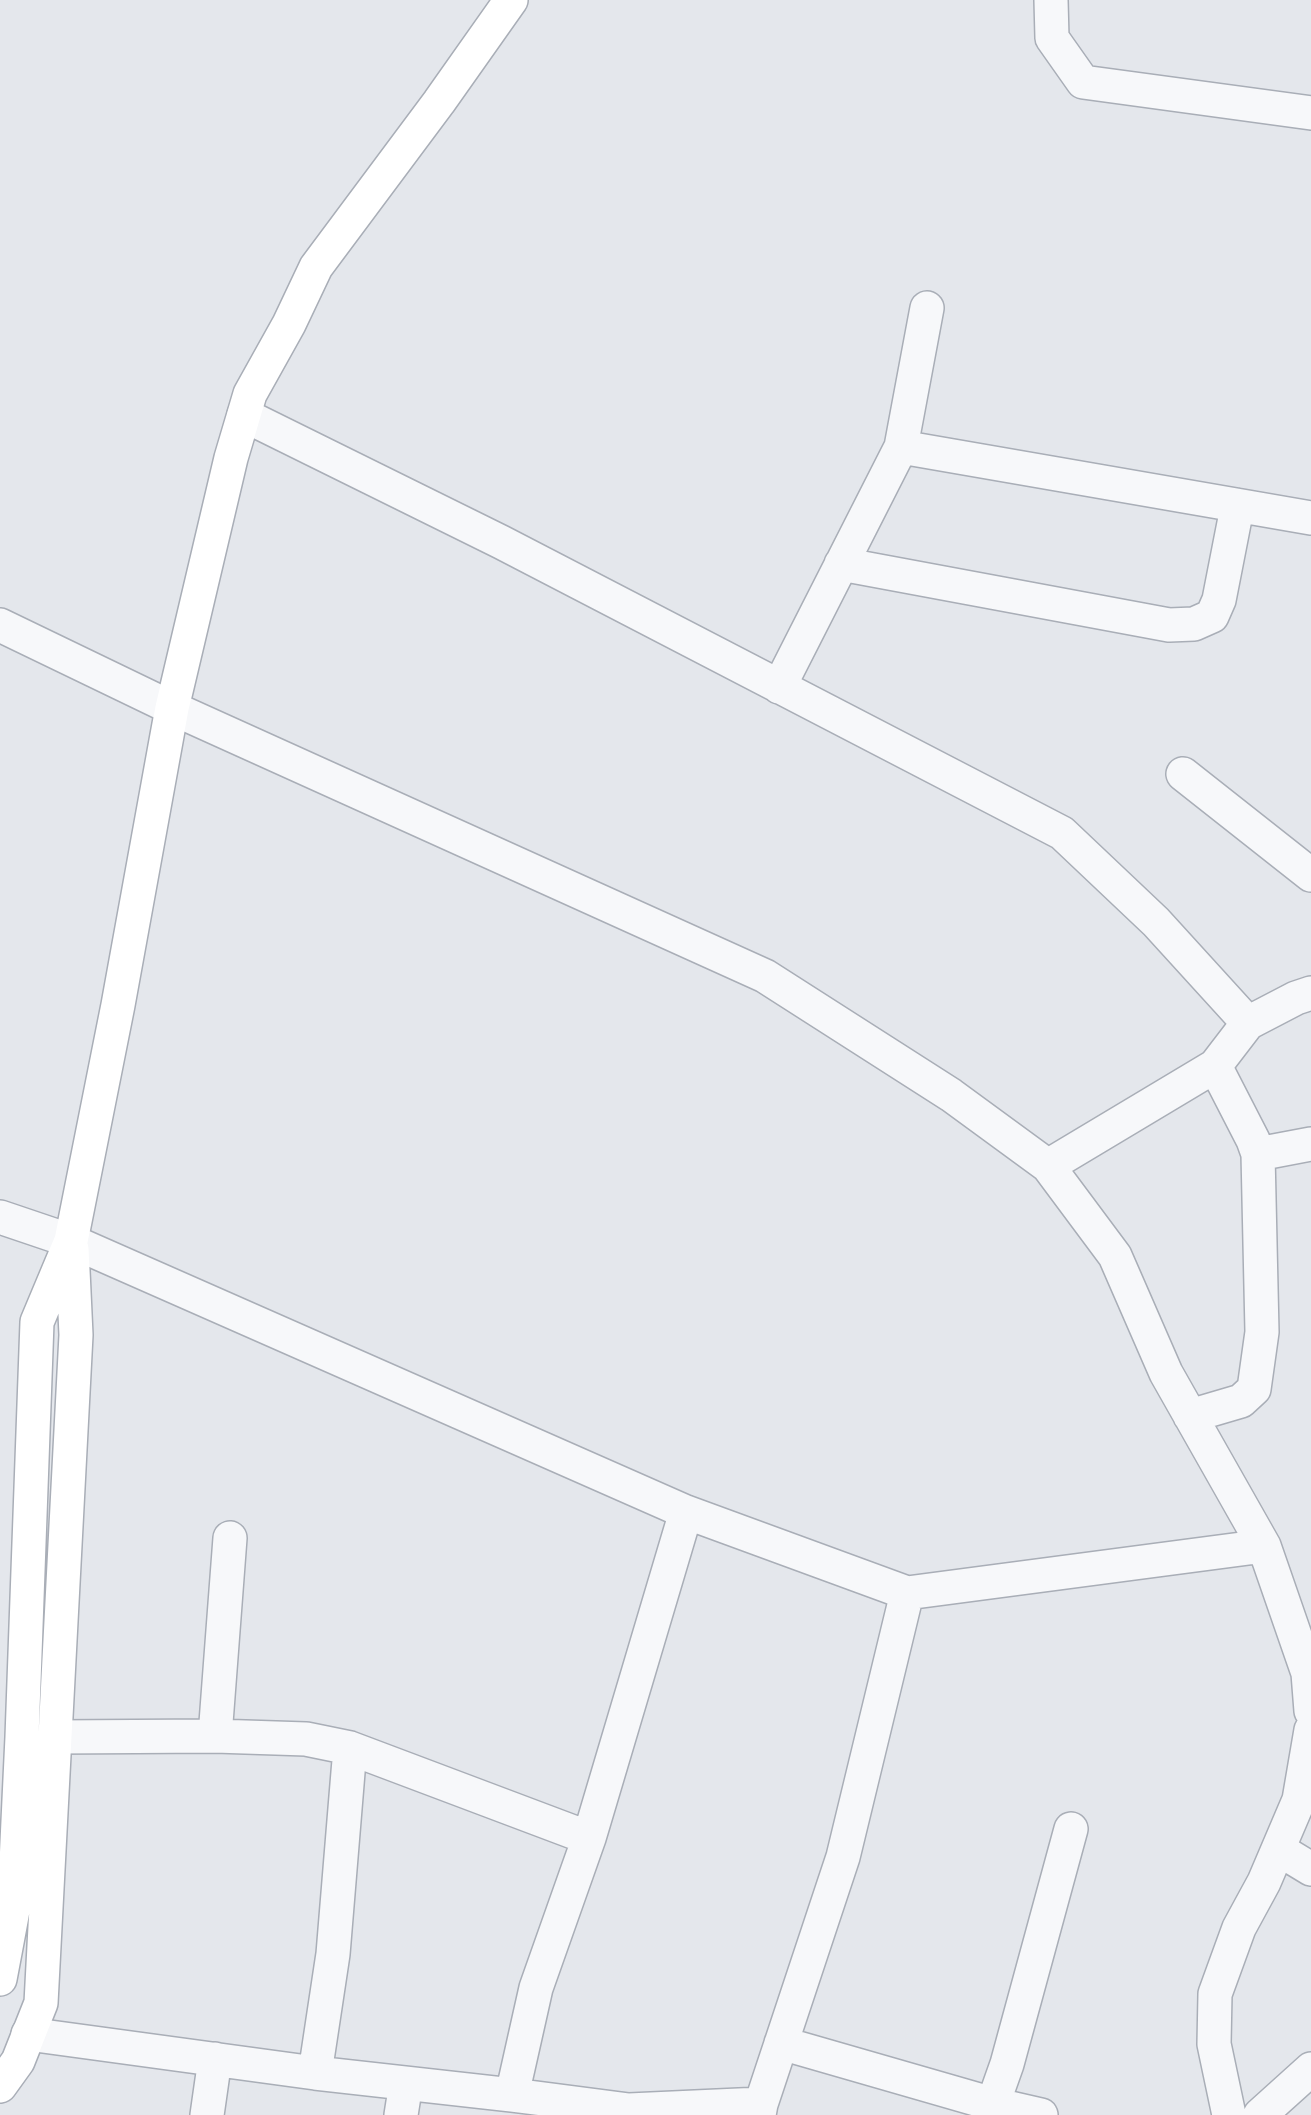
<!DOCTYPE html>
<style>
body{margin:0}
canvas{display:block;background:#e4e7ec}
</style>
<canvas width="1311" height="2115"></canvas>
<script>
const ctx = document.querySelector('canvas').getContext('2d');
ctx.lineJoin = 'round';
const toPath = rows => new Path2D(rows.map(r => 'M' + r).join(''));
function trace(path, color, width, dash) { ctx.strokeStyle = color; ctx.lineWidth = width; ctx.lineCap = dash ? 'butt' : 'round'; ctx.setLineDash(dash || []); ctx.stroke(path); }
const street = toPath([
 [1051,0,1052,38,1083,82,1311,113],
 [244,415,501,542,1062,833,1156,922,1248,1023],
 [901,447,1311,518],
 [841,564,1169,625,1194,624,1212,616,1219,600,1236,513,1236,505],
 [0,625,172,708,765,976,951,1095,1048,1166,1115,1256,1166,1373,1264,1546,1308,1673,1311,1711],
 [779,687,901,447,927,308],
 [1183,774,1311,875],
 [1215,1066,1253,1140,1258,1154,1311,1144],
 [1048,1166,1215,1066,1248,1023,1296,998,1311,993],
 [0,1217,71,1241,686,1512,907,1593,1264,1546],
 [1190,1416,1241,1401,1254,1389,1262,1332,1258,1154],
 [215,1736,230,1538],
 [55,1737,215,1736,306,1739,350,1748,589,1838],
 [1278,1849,1311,1869],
 [28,2034,315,2073,512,2095,629,2110,761,2104],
 [781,2043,993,2104,1041,2115],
 [315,2073,333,1954,350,1748],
 [512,2095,536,1988,589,1838,686,1512],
 [207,2115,215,2059],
 [401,2115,406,2083],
 [759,2115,761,2104,843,1857,907,1593],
 [989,2115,1007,2064,1071,1829],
 [1229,2115,1214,2044,1215,1994,1239,1928,1264,1882,1299,1800,1311,1730],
 [1260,2115,1311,2069]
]);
const secondary = toPath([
 [0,1979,14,1905,22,1737,37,1322,71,1241,118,1005,172,708,231,458,250,394,289,324,316,267,439,102,511,0],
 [0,2086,18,2061,41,2003,76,1335,72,1249]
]);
trace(street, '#a9aeb7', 36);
trace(secondary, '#a9aeb7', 36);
trace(street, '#f7f8fa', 33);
trace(secondary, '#fff', 33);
</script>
